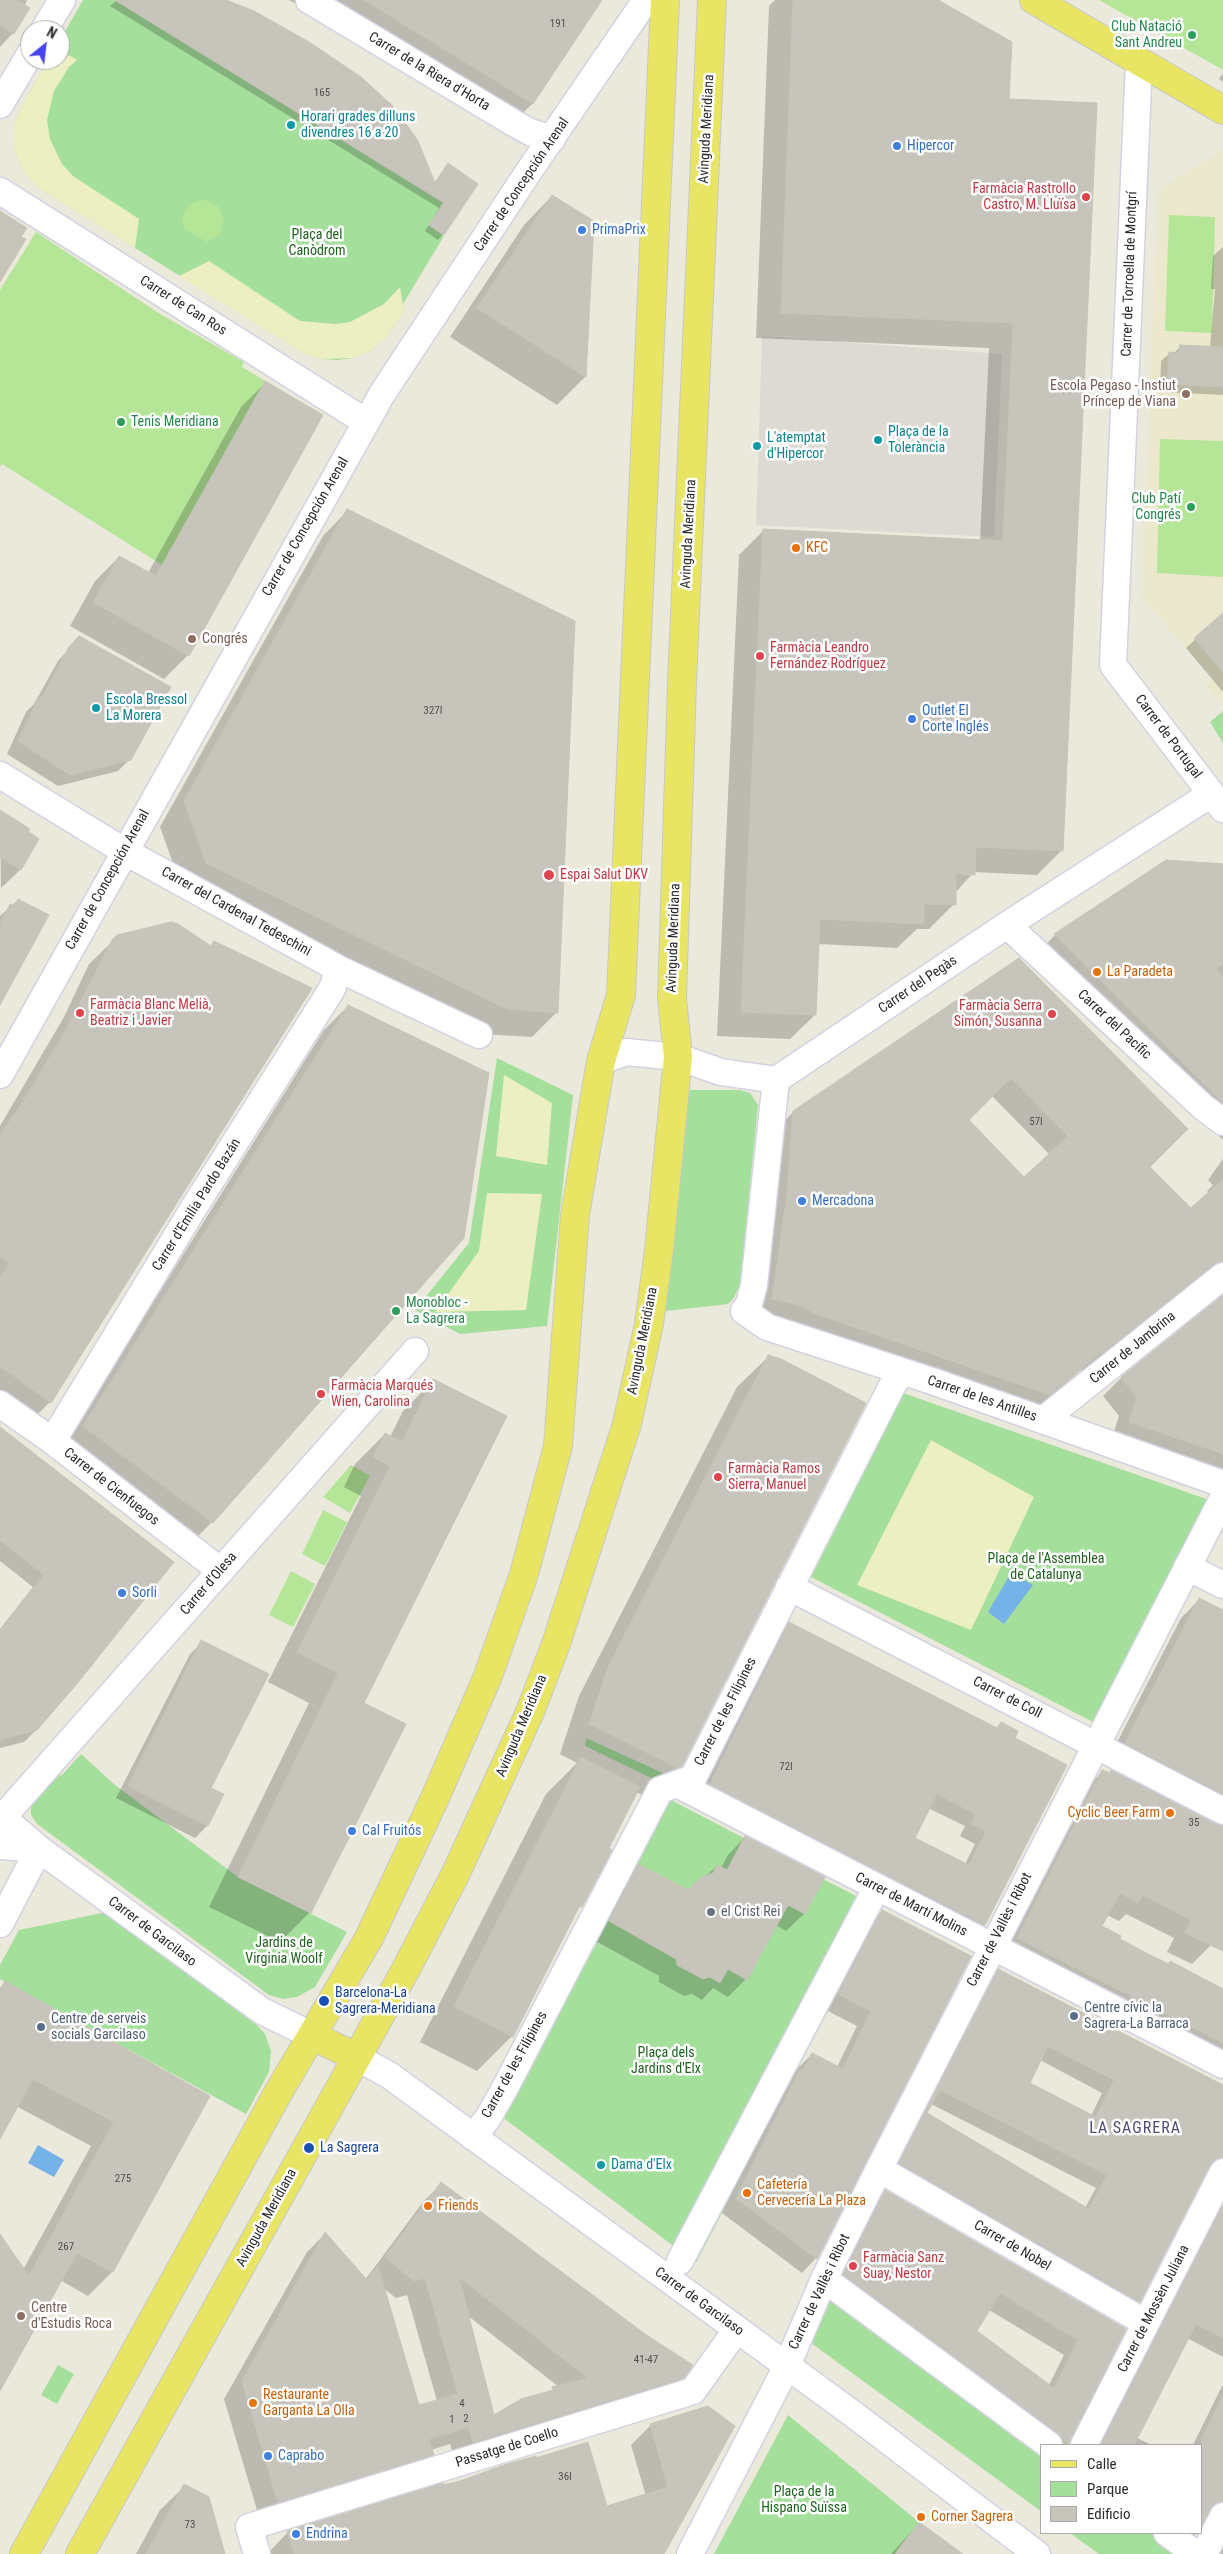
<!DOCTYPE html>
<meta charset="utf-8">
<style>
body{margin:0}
#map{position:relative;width:1223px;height:2554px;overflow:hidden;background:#ebe8dc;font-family:"Roboto Condensed",sans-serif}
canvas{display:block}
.legend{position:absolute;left:1040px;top:2444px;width:162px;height:90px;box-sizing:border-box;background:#fff;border:1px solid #aaa;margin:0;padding:6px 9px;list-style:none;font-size:15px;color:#2a2a2a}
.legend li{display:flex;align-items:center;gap:10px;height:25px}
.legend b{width:25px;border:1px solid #aaa}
.north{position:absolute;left:20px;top:20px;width:50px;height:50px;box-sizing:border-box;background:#fff;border:1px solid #aaa;border-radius:50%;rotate:29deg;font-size:14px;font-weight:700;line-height:20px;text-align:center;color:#2a2a2a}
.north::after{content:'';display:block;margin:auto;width:18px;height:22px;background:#4745f0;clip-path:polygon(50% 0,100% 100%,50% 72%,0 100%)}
</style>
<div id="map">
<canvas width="1223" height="2554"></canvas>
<ul class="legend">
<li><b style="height:6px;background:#e9e564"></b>Calle</li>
<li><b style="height:14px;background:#a5df9c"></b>Parque</li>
<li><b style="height:14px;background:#c7c4bc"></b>Edificio</li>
</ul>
<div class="north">N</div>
</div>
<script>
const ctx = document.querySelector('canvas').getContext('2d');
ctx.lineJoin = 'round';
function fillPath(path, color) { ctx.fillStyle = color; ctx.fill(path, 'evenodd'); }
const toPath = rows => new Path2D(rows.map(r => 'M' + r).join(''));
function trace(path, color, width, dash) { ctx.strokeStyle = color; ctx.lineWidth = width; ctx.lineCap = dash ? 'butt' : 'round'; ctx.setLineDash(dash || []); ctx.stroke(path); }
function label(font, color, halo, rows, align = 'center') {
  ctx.font = font + ' "Roboto Condensed",sans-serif'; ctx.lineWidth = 5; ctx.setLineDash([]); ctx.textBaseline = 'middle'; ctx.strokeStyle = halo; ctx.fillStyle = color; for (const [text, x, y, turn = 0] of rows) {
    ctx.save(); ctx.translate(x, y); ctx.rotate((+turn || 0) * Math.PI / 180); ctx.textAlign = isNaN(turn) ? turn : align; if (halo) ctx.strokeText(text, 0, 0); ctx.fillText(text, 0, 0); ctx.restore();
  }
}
fillPath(toPath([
 [1223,149,1223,707,1206,685,1213,679,1142,599,1158,190]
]), '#ece8cd');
fillPath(toPath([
 [83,0,114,0,443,203,428,225,444,236,403,304,404,311,386,337,370,351,354,358,337,360,322,359,305,354,39,188,28,177,19,162,14,146,14,125,20,110,48,60,60,60,60,40],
 [1223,711,1223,743,1210,722],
 [497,1058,573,1095,547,1326,460,1334,415,1310,469,1243],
 [690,1090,740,1090,750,1093,758,1105,740,1285,733,1299,728,1304,666,1311,662,1307,684,1093],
 [903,1393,1215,1502,1095,1723,805,1574],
 [586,1738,665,1774,653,1779,585,1746],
 [81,1754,115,1785,238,1877,347,1932,315,1987,297,1997,283,1999,269,1995,37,1824,31,1815,31,1801,56,1771,61,1776],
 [667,1798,881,1909,696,2263,501,2116],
 [102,1913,111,1915,258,2026,265,2034,271,2051,269,2072,246,2114,0,1979,0,1965,19,1930],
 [833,2292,1042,2447,1042,2512,807,2340],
 [58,2365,74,2374,57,2404,41,2395],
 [788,2415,919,2522,895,2554,714,2554],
 [1070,2533,1157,2533,1186,2554,1099,2554]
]), '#a5df9c');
fillPath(toPath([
 [60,50,77,60,69,67,54,91,47,120,50,139,62,164,73,176,139,219,135,248,39,188,28,177,19,162,14,146,14,125,20,110,48,60,60,60],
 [209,261,300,321,336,324,350,322,384,304,400,287,404,311,386,337,370,351,354,358,322,359,305,354,179,276],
 [504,1075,552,1103,547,1165,496,1156],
 [487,1193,542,1194,526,1310,435,1312,479,1251],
 [931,1440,1034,1497,971,1630,857,1585]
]), '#ecefc1');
fillPath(toPath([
 [1099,0,1223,0,1223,70],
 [205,200,218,206,224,219,220,234,207,242,184,228,182,221,184,212,190,205,197,201],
 [1169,215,1215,217,1212,333,1165,331],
 [36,232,160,314,244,362,242,367,265,381,162,565,2,464,0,467,0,290],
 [1160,439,1223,441,1223,577,1157,573],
 [351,1465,370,1476,350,1513,323,1497],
 [323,1510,347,1522,325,1566,302,1554],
 [291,1571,315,1584,293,1627,269,1615]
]), '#b5e698');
fillPath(toPath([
 [762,336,1002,354,994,537,756,525]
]), '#dcdad3');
fillPath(toPath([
 [1011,1573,1033,1585,1004,1624,988,1612],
 [38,2145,64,2160,54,2177,28,2163]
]), '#75b2e8');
fillPath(toPath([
 [0,0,27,0,13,33,0,47],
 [117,0,221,0,434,183,448,165,443,234,438,240,425,231,439,208,110,6],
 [289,0,600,0,532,104,504,132],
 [775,0,935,0,1008,100,1062,850,1037,875,974,872,955,893,954,904,929,929,917,929,897,948,818,944,815,1015,790,1039,717,1036,739,555,764,530,980,541,989,348,756,338,769,6],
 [1223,73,1223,82,1219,79],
 [552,196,592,221,585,377,557,405,450,337,524,225],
 [1223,247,1223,395,1160,392,1161,361,1170,353,1174,353,1181,346,1210,348,1215,289,1211,289,1213,256],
 [265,383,188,655,164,679,70,626,95,581,119,557,148,573,241,407],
 [347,511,557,1012,532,1037,482,1034,182,888,160,827,323,536],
 [1223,614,1223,692,1186,648],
 [79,638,130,759,118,771,58,786,7,754,26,712,34,704,58,661],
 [0,811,38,839,20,870,1,888],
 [1167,861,1223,865,1223,1140,1037,954,1055,935],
 [18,900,0,1002,0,916],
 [113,941,210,946,214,943,310,988,50,1402,27,1425,0,1405,0,1126,64,1017,89,964],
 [1019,960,1149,1167,1191,1209,1209,1193,1207,1191,1213,1185,1208,1180,1223,1159,1223,1478,1111,1441,1119,1416,1103,1396,1121,1378,1219,1300,1220,1292,1201,1279,1194,1282,1082,1372,1081,1370,1031,1413,755,1317,775,1131,793,1112],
 [992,1096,1050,1155,1024,1179,968,1120],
 [348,1006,463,1237,212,1522,188,1546,60,1451,324,1030],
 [768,1357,681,1765,650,1796,647,1797,636,1792,581,1906,575,1912,512,2036,477,2071,420,2042,546,1794,577,1763,560,1754,579,1696,737,1387],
 [433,1381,363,1703,404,1724,310,1912,280,1942,209,1907,309,1703,268,1682,361,1496,344,1487,355,1464,385,1434,390,1437,403,1411],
 [0,1430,172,1562,36,1730,24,1742,0,1748,0,1629,33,1587,0,1561],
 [1199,1600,1223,1612,1223,1926,1211,1945,1192,1964,1167,1952,1174,1938,1126,1914,1119,1921,1107,1915,1101,1927,1118,1939,1151,1957,1223,1990,1223,2071,999,1956,1084,1790,1103,1771,1219,1827,1212,1816,1107,1762,1181,1618],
 [789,1623,995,1729,1001,1723,984,1925,972,1937,699,1797,777,1636],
 [928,1808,965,1826,960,1836,975,1844,965,1864,913,1838],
 [202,1642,209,1788,222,1794,207,1826,195,1838,116,1798,190,1654],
 [745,1837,824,1878,804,1914,786,1931,776,1925,746,1979,728,1997,713,1988,702,2000,692,1994,684,1996,659,1982,659,1976,592,1939,621,1883,639,1865,688,1891,717,1866,721,1868,728,1855],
 [882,1911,970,1956,816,2258,802,2273,722,2213,786,2085,797,2069,812,2054,837,2067,857,2026,824,2009,867,1926],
 [998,1971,1223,2085,1223,2176,1210,2169,1206,2170,1139,2301,1126,2314,887,2176,986,1983],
 [1040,2060,1102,2093,1091,2116,1028,2084],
 [931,2104,1096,2188,1085,2208,925,2114],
 [5,1983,209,2097,112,2272,88,2296,60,2280,0,2388,0,2237,23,2270,91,2146,16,2106,0,2136,0,1988],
 [441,2184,683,2377,664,2395,455,2460,450,2444,431,2450,432,2454,414,2472,260,2520,224,2399,307,2252,325,2234,365,2280,423,2202],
 [383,2288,396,2298,407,2295,437,2401,418,2407],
 [467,2315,559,2387,493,2417],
 [886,2192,1125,2329,1067,2445,1042,2445,829,2290,871,2206],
 [989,2310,1064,2355,1049,2385,976,2332],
 [1223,2195,1223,2357,1187,2338,1137,2438,1152,2445,1096,2445],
 [1223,2384,1223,2520,1218,2515,1209,2513,1202,2524,1202,2445,1193,2445],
 [708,2407,663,2554,269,2554,269,2552,288,2532,606,2508,646,2496,631,2445,651,2425],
 [185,2486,224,2554,136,2554,160,2510],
 [919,2523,961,2554,891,2554],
 [1163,2533,1197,2533,1183,2547],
 [1223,2536,1223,2554,1215,2554]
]), '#0003');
const building = toPath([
 [0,0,17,0,30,8,14,34,0,25,0,0],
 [115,0,226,0,254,11,309,42,361,77,395,108,418,141,435,183,448,163,478,184,444,235,430,225,444,202,115,0],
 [364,0,602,0,533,104,364,0],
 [793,0,938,0,1012,42,1009,99,1097,103,1063,851,976,847,975,875,956,874,956,905,924,904,924,924,820,919,816,1015,741,1012,763,529,1003,541,1013,323,781,313,793,0],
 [552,195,594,221,586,377,477,308,552,195],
 [0,211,27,228,21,237,26,239,0,282,0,211],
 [1180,345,1223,347,1223,387,1167,384,1169,352,1179,353,1180,345],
 [265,381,323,415,189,656,93,602,119,556,156,576,265,381],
 [347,509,575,621,558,1013,507,1009,206,863,184,801,347,509],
 [1223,613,1223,672,1194,638,1223,613],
 [79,636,171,687,131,760,70,775,18,741,38,699,42,697,69,647,79,636],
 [0,810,30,829,28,831,39,839,21,870,0,857,0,810],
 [1166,860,1223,864,1223,963,1216,969,1223,978,1223,1103,1054,934,1166,860],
 [18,899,49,915,0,1005,0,924,10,904,14,906,18,899],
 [171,922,178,924,211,946,214,941,312,988,51,1403,0,1366,0,1277,10,1264,0,1257,0,1134,19,1108,67,1028,112,940,117,935,171,922],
 [1019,958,1188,1129,1150,1167,1191,1208,1223,1179,1223,1261,1214,1264,1101,1354,1100,1353,1050,1395,813,1313,805,1307,772,1299,787,1194,793,1111,1019,958],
 [1011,1078,1068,1136,1024,1177,969,1120,1011,1078],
 [348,1005,489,1073,464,1238,213,1523,83,1426,348,1005],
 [1223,1295,1223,1454,1129,1422,1137,1397,1121,1377,1223,1295],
 [768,1355,781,1359,866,1403,682,1766,678,1768,589,1724,609,1665,768,1355],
 [433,1379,507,1416,364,1703,406,1724,311,1913,238,1877,338,1673,297,1652,390,1466,373,1457,385,1433,402,1442,433,1379],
 [0,1427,174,1562,76,1685,37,1730,0,1740,0,1630,44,1575,0,1540,0,1427],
 [1199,1598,1223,1610,1223,1794,1125,1743,1199,1598],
 [789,1622,997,1728,1001,1722,1018,1731,1015,1738,1067,1765,985,1925,710,1784,789,1622],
 [937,1794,976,1814,971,1824,986,1831,969,1865,915,1838,937,1794],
 [201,1640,269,1674,211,1788,224,1794,208,1826,128,1786,201,1640],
 [581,1757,640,1787,609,1848,612,1850,582,1907,580,1905,513,2037,454,2006,581,1757],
 [1102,1770,1110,1773,1111,1770,1223,1826,1223,1951,1185,1933,1191,1920,1143,1895,1138,1903,1120,1893,1102,1926,1121,1936,1120,1939,1152,1956,1169,1964,1170,1961,1223,1989,1223,2043,1017,1938,1102,1770],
 [745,1836,825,1877,805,1914,788,1905,747,1980,728,1969,720,1983,710,1977,703,1979,677,1965,676,1959,609,1921,638,1864,688,1890,702,1877,713,1873,717,1865,727,1870,745,1836],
 [882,1910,971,1956,817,2259,736,2198,800,2069,802,2072,812,2053,843,2069,871,2011,838,1994,882,1910],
 [998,1969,1223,2085,1223,2157,1215,2159,1210,2165,1140,2302,899,2163,998,1969],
 [1048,2046,1114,2080,1096,2117,1030,2083,1048,2046],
 [940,2090,1107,2175,1089,2209,927,2113,940,2090],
 [5,1981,210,2096,113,2272,77,2253,0,2391,0,2234,29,2276,114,2122,33,2079,0,2139,0,1991,5,1981],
 [441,2182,645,2334,693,2365,684,2378,473,2442,468,2427,429,2439,434,2455,278,2503,242,2381,325,2232,367,2280,378,2266,419,2405,458,2394,425,2278,414,2281,385,2257,441,2182],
 [459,2277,588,2378,552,2387,553,2390,521,2399,494,2415,459,2277],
 [885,2190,1126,2329,1069,2445,1058,2433,843,2274,885,2190],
 [1000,2293,1078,2340,1054,2388,977,2331,1000,2293],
 [1223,2205,1223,2338,1196,2324,1134,2445,1101,2445,1223,2205],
 [1223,2395,1223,2501,1214,2504,1202,2525,1202,2438,1223,2395],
 [708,2406,735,2426,664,2554,294,2554,287,2531,443,2483,443,2485,460,2481,504,2465,536,2456,536,2458,588,2442,607,2506,668,2487,650,2424,708,2406],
 [184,2484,209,2497,225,2554,146,2554,184,2484],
 [919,2522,963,2554,895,2554,919,2522]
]);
fillPath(building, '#c7c4bc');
trace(building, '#c6c4b6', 1);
const minor = toPath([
 [309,0,512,122,530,132,552,139],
 [44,30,62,0],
 [1139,62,1113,665,1223,809],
 [0,105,30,54],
 [0,191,366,422],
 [0,775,124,851,339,969,479,1035],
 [1007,925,1203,1107,1223,1122],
 [601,1061,626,1052,678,1057,721,1072,776,1080,1007,925,1211,794],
 [0,1075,382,394,527,174,646,0],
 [776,1080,754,1285,749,1304,744,1311,767,1327,932,1381,1223,1484],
 [0,1404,51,1440,221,1571],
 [1043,1420,1223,1276],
 [51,1440,58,1432,193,1209,332,989,339,969],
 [1187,1567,1223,1585],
 [789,1587,1223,1811],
 [679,1785,1223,2065],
 [0,1815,39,1849,262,2011,313,2036],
 [3,1817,415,1351],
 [0,1846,39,1849],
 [0,1924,39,1849],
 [356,2057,389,2075,853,2414,1037,2554],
 [473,2137,488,2118,506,2086,660,1790,693,1778,892,1386,902,1372],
 [879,2169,1146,2323],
 [680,2261,877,1887],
 [824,2279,1049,2445],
 [1084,2445,1223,2172],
 [1167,2533,1196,2554],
 [257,2554,249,2527,693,2391,737,2329],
 [690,2554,787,2366,824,2279,879,2169,1223,1498],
 [1204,2554,1223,2516]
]);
const major = toPath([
 [1034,0,1223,110],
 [313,2036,356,2057],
 [24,2554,278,2093,369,1938,435,1798,488,1676,524,1574,558,1446,575,1215,601,1061,621,995,665,0],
 [80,2554,405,1971,455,1875,530,1712,556,1644,627,1424,649,1324,659,1250,678,1057,672,998,682,683,712,0]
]);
trace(minor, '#d2d2e2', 29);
trace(major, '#c8c8c8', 30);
trace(minor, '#fff', 26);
trace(major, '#e9e564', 28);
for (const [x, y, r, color] of [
 [1192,35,5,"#2e9e5b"],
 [291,125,5,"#0f9aa8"],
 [897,146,5,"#3f7fe0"],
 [1086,197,5,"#e0444e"],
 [582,230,5,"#3f7fe0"],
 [1186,394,5,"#8d6e63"],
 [121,422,5,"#2e9e5b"],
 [878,440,5,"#0f9aa8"],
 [757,446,5,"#0f9aa8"],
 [1191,507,5,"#2e9e5b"],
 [796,548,5,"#e8710a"],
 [192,639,5,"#8d6e63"],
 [760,656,5,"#e0444e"],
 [96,708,5,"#0f9aa8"],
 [912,719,5,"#3f7fe0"],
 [549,875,6,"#e0444e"],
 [1097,972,5,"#e8710a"],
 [80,1013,5,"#e0444e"],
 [1052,1014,5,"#e0444e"],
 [802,1201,5,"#3f7fe0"],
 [396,1311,5,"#2e9e5b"],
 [321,1394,5,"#e0444e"],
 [718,1477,5,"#e0444e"],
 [122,1593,5,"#3f7fe0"],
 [1170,1813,5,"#e8710a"],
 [352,1831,5,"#3f7fe0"],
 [711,1912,5,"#6b7280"],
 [324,2001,6,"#1a4fb4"],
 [1074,2016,5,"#5c6f8a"],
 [41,2027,5,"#5c6f8a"],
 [309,2148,6,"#1a4fb4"],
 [601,2165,5,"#0f9aa8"],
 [747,2193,5,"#e8710a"],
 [428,2206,5,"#e8710a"],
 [853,2266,5,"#e0444e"],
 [21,2316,5,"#8d6e63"],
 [253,2403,5,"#e8710a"],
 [268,2456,5,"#3f7fe0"],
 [921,2517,5,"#e8710a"],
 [296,2534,5,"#3f7fe0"]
]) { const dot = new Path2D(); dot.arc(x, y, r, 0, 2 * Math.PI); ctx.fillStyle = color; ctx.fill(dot); trace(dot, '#fff', 2); }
label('11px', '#51504e', null, [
 ["191",558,24],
 ["165",322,93],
 ["327I",433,711],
 ["57I",1036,1122],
 ["72I",786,1767],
 ["35",1194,1823],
 ["275",123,2179],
 ["267",66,2247],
 ["41-47",646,2360],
 ["4",462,2404],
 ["2",466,2419],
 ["1",452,2420],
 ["36I",565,2477],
 ["73",190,2525]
]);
label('14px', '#27864d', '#fff', [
 ["Club Natació",1182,27],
 ["Sant Andreu",1182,43],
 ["Tenis Meridiana",131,422,"left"],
 ["Club Patí",1181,499],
 ["Congrés",1181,515],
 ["Monobloc -",406,1303,"left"],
 ["La Sagrera",406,1319,"left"]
], 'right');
label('14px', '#2a2a2a', '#fff', [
 ["Carrer de la Riera d'Horta",429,72,31],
 ["Avinguda Meridiana",707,129,-87],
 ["Carrer de Concepción Arenal",522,185,-56],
 ["Carrer de Torroella de Montgrí",1130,274,-88],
 ["Carrer de Can Ros",183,306,32],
 ["Carrer de Concepción Arenal",306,527,-60],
 ["Avinguda Meridiana",689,534,-87],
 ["Carrer de Portugal",1168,737,53],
 ["Carrer de Concepción Arenal",108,880,-61],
 ["Carrer del Cardenal Tedeschini",236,912,29],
 ["Avinguda Meridiana",674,938,-88],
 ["Carrer del Pegàs",918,985,-34],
 ["Carrer del Pacífic",1114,1025,43],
 ["Carrer d'Emilia Pardo Bazán",197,1205,-58],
 ["Avinguda Meridiana",643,1341,-79],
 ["Carrer de Jambrina",1133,1348,-39],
 ["Carrer de les Antilles",982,1399,19],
 ["Carrer de Cienfuegos",111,1487,38],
 ["Carrer d'Olesa",209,1584,-49],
 ["Carrer de Coll",1007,1698,27],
 ["Carrer de les Filipines",726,1712,-63],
 ["Avinguda Meridiana",522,1726,-67],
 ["Carrer de Martí Molins",911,1905,27],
 ["Carrer de Vallès i Ribot",1000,1930,-63],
 ["Carrer de Garcilaso",152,1932,37],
 ["Carrer de les Filipines",515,2065,-61],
 ["Avinguda Meridiana",267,2218,-61],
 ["Carrer de Nobel",1012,2246,30],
 ["Carrer de Vallès i Ribot",820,2292,-65],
 ["Carrer de Garcilaso",699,2302,36],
 ["Carrer de Mossèn Juliana",1154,2309,-63],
 ["Passatge de Coello",507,2448,-17]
]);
label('14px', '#0d838f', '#fff', [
 ["Horari grades dilluns",301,117],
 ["divendres 16 a 20",301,133],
 ["Plaça de la",888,432],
 ["Tolerància",888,448],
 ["L'atemptat",767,438],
 ["d'Hipercor",767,454],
 ["Escola Bressol",106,700],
 ["La Morera",106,716],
 ["Dama d'Elx",611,2165]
], 'left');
label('14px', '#366cbe', '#fff', [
 ["Hipercor",907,146],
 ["PrimaPrix",592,230],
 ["Outlet El",922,711],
 ["Corte Inglés",922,727],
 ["Mercadona",812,1201],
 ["Sorli",132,1593],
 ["Cal Fruitós",362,1831],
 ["Caprabo",278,2456],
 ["Endrina",306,2534]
], 'left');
label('14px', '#be3a42', '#fff', [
 ["Farmàcia Rastrollo",1076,189,"right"],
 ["Castro, M. Lluïsa",1076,205,"right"],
 ["Farmàcia Leandro",770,648],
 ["Fernández Rodríguez",770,664],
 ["Espai Salut DKV",560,875],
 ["Farmàcia Blanc Melià,",90,1005],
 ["Beatriz i Javier",90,1021],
 ["Farmàcia Serra",1042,1006,"right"],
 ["Simón, Susanna",1042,1022,"right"],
 ["Farmàcia Marqués",331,1386],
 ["Wien, Carolina",331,1402],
 ["Farmàcia Ramos",728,1469],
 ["Sierra, Manuel",728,1485],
 ["Farmàcia Sanz",863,2258],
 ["Suay, Nestor",863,2274]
], 'left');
label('14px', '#1e631e', '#fff', [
 ["Plaça del",317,235],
 ["Canòdrom",317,251],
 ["Plaça de l'Assemblea",1046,1559],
 ["de Catalunya",1046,1575],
 ["Jardins de",284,1943],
 ["Virginia Woolf",284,1959],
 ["Plaça dels",666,2053],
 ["Jardins d'Elx",666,2069],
 ["Plaça de la",804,2492],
 ["Hispano Suïssa",804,2508]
]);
label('14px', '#785e54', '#fff', [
 ["Escola Pegaso - Instiut",1176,386,"right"],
 ["Príncep de Viana",1176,402,"right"],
 ["Congrés",202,639],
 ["Centre",31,2308],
 ["d'Estudis Roca",31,2324]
], 'left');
label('14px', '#c56008', '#fff', [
 ["KFC",806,548],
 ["La Paradeta",1107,972],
 ["Cyclic Beer Farm",1160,1813,"right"],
 ["Cafetería",757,2185],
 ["Cervecería La Plaza",757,2201],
 ["Friends",438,2206],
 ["Restaurante",263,2395],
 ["Garganta La Olla",263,2411],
 ["Corner Sagrera",931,2517]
], 'left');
label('14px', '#5b616d', '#fff', [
 ["el Crist Rei",721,1912]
], 'left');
label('14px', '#164399', '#fff', [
 ["Barcelona-La",335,1993],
 ["Sagrera-Meridiana",335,2009],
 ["La Sagrera",320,2148]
], 'left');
label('14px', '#4e5e75', '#fff', [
 ["Centre cívic la",1084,2008],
 ["Sagrera-La Barraca",1084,2024],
 ["Centre de serveis",51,2019],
 ["socials Garcilaso",51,2035]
], 'left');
ctx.letterSpacing = '1px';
label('16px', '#4e4d78', '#fff', [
 ["LA SAGRERA",1135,2129]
]);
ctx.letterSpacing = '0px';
</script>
